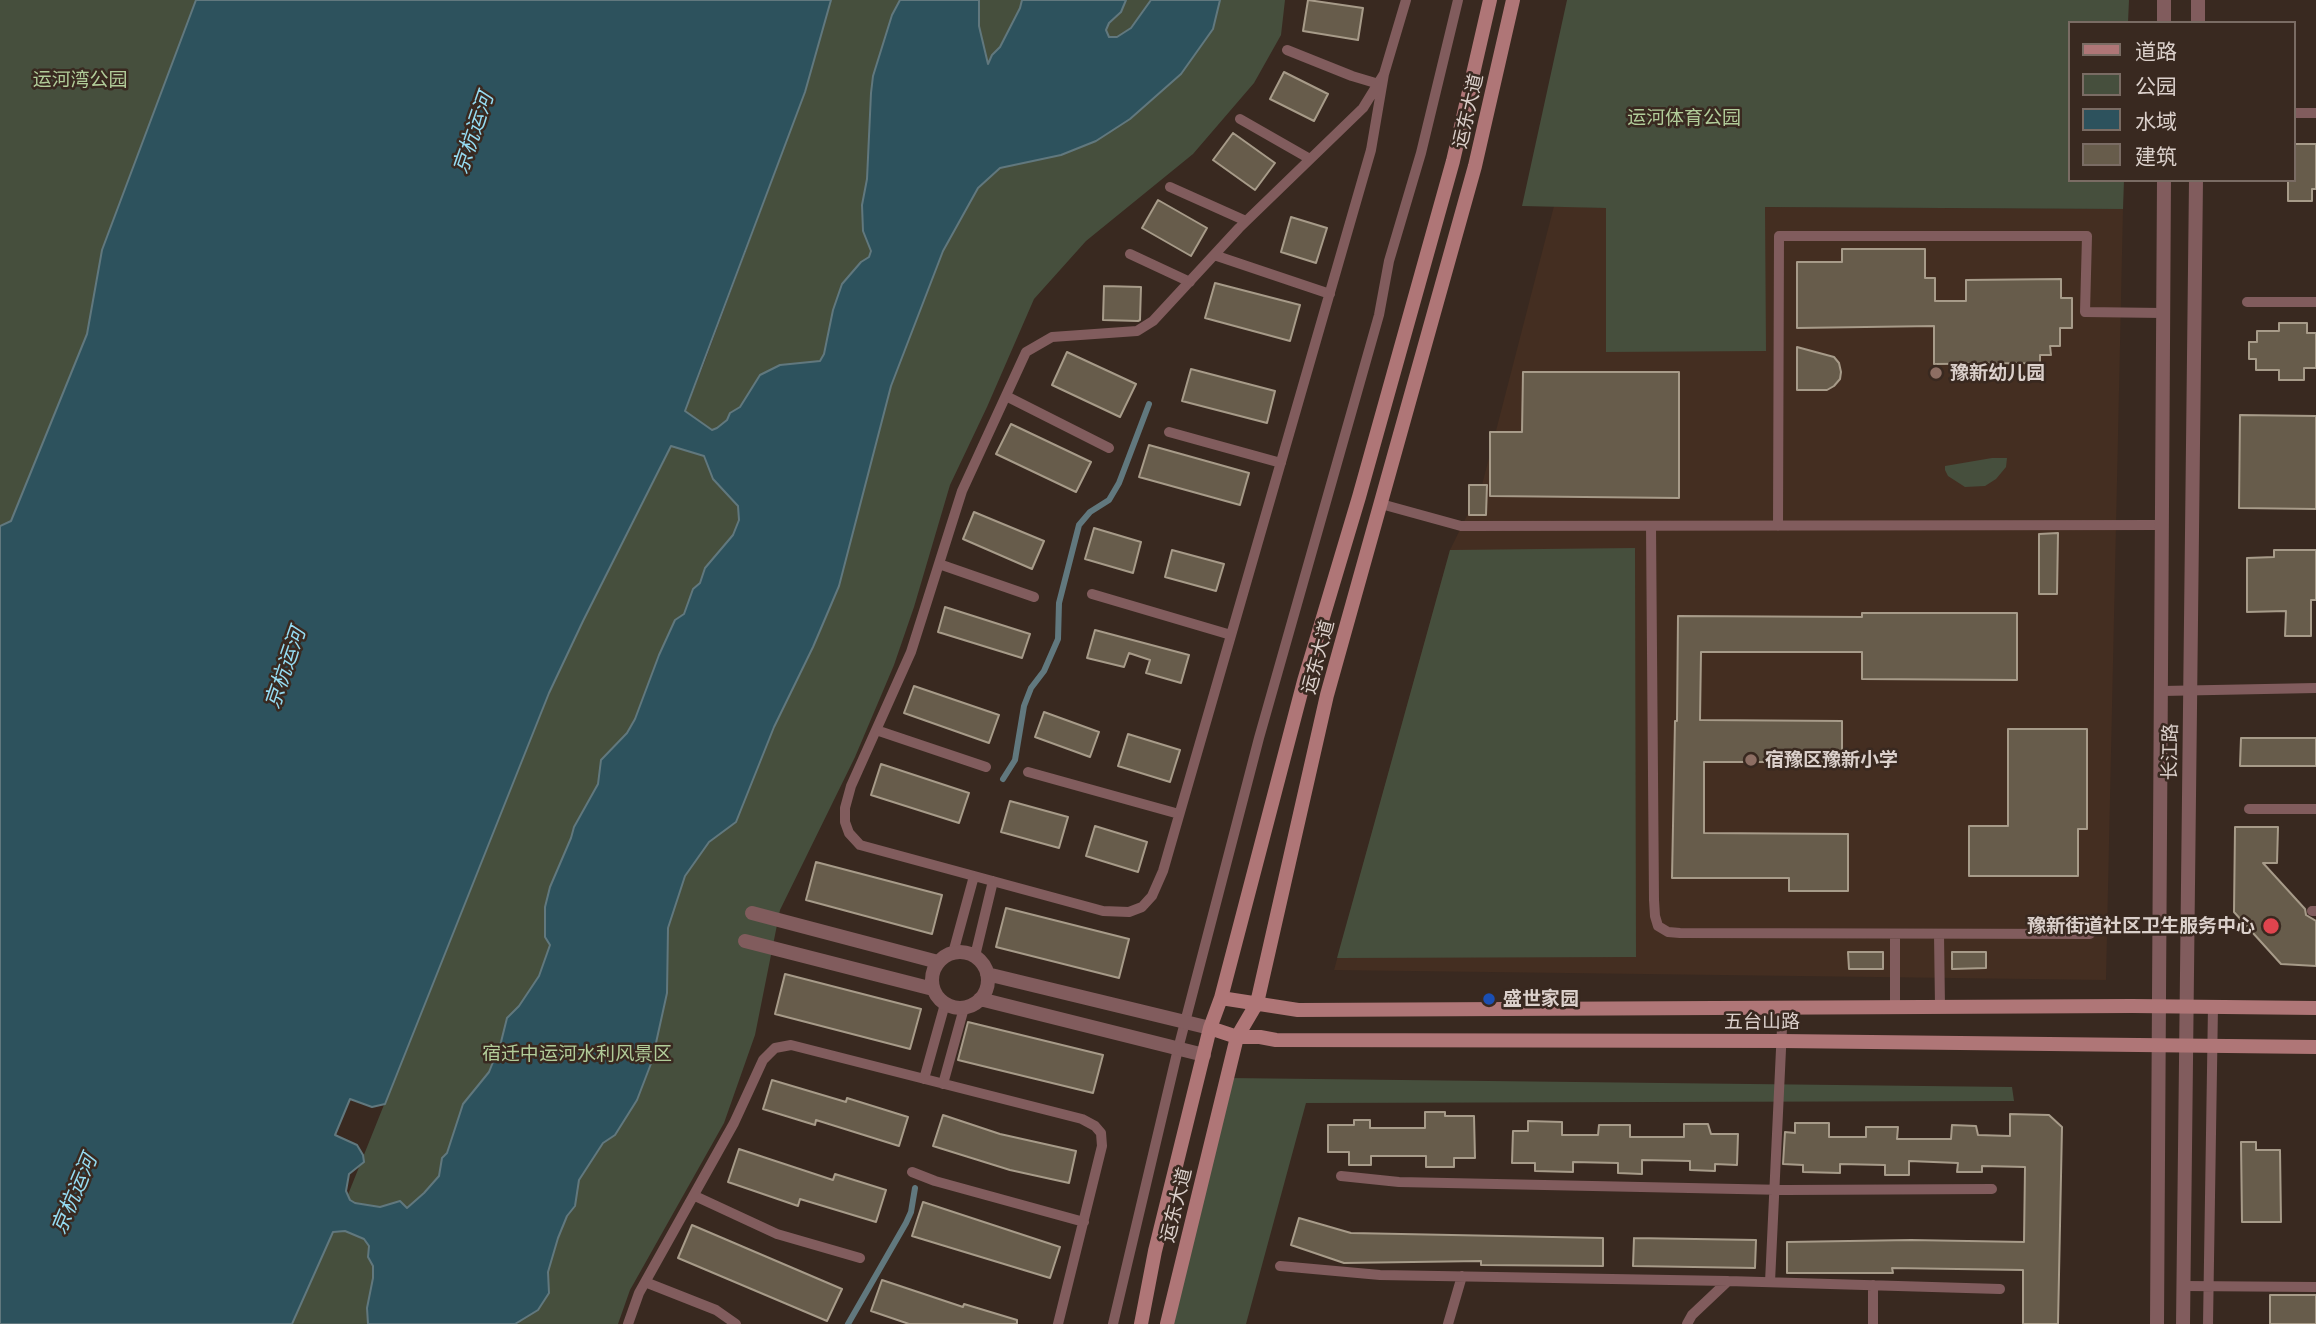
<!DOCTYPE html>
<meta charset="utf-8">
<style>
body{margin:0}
#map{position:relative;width:2316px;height:1324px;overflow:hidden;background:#392920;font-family:Barlow,"Noto Sans SC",sans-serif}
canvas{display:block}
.legend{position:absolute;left:2068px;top:21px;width:228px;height:161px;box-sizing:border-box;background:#392920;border:2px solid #7a6c64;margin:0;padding:9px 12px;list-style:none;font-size:21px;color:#dbd0cb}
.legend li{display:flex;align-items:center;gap:14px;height:35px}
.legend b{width:35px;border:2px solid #7a6c64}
</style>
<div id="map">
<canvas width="2316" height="1324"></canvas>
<ul class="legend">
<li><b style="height:9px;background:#af7677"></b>道路</li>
<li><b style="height:19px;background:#464f3d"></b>公园</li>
<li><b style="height:19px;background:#2d525d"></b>水域</li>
<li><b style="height:19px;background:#675c4b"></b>建筑</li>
</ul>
</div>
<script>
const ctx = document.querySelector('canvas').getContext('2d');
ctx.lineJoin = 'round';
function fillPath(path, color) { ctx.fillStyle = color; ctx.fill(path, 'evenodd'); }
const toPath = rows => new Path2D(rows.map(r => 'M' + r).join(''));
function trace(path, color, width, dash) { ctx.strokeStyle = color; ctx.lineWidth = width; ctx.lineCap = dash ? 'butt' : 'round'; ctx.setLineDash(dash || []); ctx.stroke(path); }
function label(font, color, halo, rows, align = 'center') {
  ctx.font = font + ' Barlow,"Noto Sans SC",sans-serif'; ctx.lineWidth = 5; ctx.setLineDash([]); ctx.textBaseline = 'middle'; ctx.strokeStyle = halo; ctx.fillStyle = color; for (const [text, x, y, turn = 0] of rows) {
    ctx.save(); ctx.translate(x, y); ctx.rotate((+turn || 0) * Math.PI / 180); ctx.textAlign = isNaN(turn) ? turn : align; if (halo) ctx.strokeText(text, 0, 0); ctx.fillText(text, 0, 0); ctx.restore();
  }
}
fillPath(toPath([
 [1554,206,1606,208,1607,352,1765,207,2123,209,2106,980,1334,970,1450,550,1482,485]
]), '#442e21');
fillPath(toPath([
 [0,0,196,0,102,250,87,334,11,521,0,526],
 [831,0,1285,0,1281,35,1254,83,1193,154,1086,241,1034,299,987,407,950,485,914,607,894,665,855,757,780,910,755,1035,724,1123,630,1290,618,1324,292,1324,333,1232,549,693,583,621,672,445,705,361,805,92],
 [1567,0,2129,0,2128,23,2069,23,2069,180,2124,180,2123,209,1765,207,1766,351,1606,352,1606,208,1522,206],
 [1992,458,2007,458,2006,467,1996,479,1985,486,1965,487,1948,476,1945,470,1945,466],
 [1635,548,1636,957,1337,958,1450,550],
 [1228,1078,2012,1087,2014,1101,1306,1103,1246,1324,1165,1324]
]), '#464f3d');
const water = toPath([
 [196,0,831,0,805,92,685,411,712,430,717,428,727,420,730,413,740,407,760,375,780,365,820,361,824,354,833,310,842,284,861,262,869,257,871,251,863,231,862,205,867,179,871,93,873,76,892,15,900,0,979,0,979,26,988,64,992,55,1000,47,1020,8,1022,0,1126,0,1121,12,1109,23,1106,30,1109,37,1117,37,1131,28,1151,0,1220,0,1213,29,1181,74,1130,119,1096,141,1061,155,1000,168,978,188,943,251,891,386,839,586,813,647,774,727,736,822,709,842,685,876,668,928,667,993,652,1061,637,1100,615,1135,603,1143,579,1180,575,1206,567,1216,558,1238,548,1272,549,1293,538,1310,515,1324,368,1324,367,1308,373,1278,373,1266,368,1257,369,1246,364,1239,345,1231,333,1232,292,1324,0,1324,0,526,11,521,87,334,102,250,196,0],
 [671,446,704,456,713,479,738,506,739,520,733,535,705,568,700,583,693,589,684,614,675,620,659,655,635,719,627,733,601,760,598,784,574,827,571,838,550,887,545,907,545,937,550,945,539,976,519,1006,507,1018,501,1042,489,1072,463,1104,447,1153,442,1158,439,1176,424,1193,407,1208,400,1201,380,1207,355,1203,350,1200,346,1191,349,1174,364,1162,363,1155,357,1145,335,1135,350,1099,372,1107,385,1104,549,693,583,621,671,446]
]);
fillPath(water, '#2d525d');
trace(water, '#61787e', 2);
trace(toPath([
 [1003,779,1015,760,1024,706,1031,688,1044,671,1058,639,1059,603,1079,525,1090,512,1109,500,1119,483,1149,404],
 [848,1324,906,1223,911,1212,915,1188]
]), '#61787e', 6);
const building = toPath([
 [1308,0,1363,8,1358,40,1303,31,1308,0],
 [1284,72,1328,94,1314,121,1270,99,1284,72],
 [1233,133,1275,163,1255,190,1213,160,1233,133],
 [2293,144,2316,144,2316,189,2312,189,2312,201,2288,201,2288,180,2293,180,2293,144],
 [1158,200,1207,228,1191,256,1142,228,1158,200],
 [1291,217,1327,228,1316,263,1281,252,1291,217],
 [1842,249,1925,249,1925,278,1935,278,1935,301,1966,301,1966,280,2061,279,2061,298,2072,298,2072,328,2060,328,2060,346,2050,346,2051,355,2040,355,2040,363,1934,364,1934,326,1797,328,1797,262,1842,262,1842,249],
 [1215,283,1300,305,1290,341,1205,318,1215,283],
 [1104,286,1141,287,1140,320,1138,321,1103,320,1104,286],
 [2279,323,2307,323,2307,333,2316,333,2316,368,2304,368,2304,380,2279,380,2279,370,2256,370,2256,359,2249,359,2249,342,2257,342,2257,331,2279,331,2279,323],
 [1797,347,1834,357,1839,363,1841,372,1840,379,1834,386,1827,390,1797,390,1797,347],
 [1067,352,1136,384,1120,417,1052,385,1067,352],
 [1191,369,1275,391,1267,423,1182,401,1191,369],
 [1523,372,1679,372,1679,498,1490,496,1490,432,1522,432,1523,372],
 [2240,415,2316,416,2316,509,2239,508,2240,415],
 [1011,424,1091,462,1076,492,996,454,1011,424],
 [1149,445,1249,473,1240,505,1139,477,1149,445],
 [1469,485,1487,485,1486,515,1469,515,1469,485],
 [974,512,1044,541,1032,569,963,539,974,512],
 [1094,528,1141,542,1133,573,1085,559,1094,528],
 [2058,533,2057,594,2039,594,2039,534,2058,533],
 [1172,550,1224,564,1216,591,1165,577,1172,550],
 [2274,550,2316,550,2316,600,2311,600,2311,636,2285,636,2286,611,2247,612,2247,558,2274,557,2274,550],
 [945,607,1030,634,1022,658,938,632,945,607],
 [1862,613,2017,613,2017,680,1862,679,1862,652,1701,652,1700,720,1842,721,1842,762,1704,762,1704,833,1848,834,1848,891,1789,891,1789,878,1672,878,1675,721,1677,721,1678,616,1862,617,1862,613],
 [1095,630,1189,655,1181,683,1146,673,1150,660,1129,653,1124,667,1087,658,1095,630],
 [914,686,999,715,989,743,904,713,914,686],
 [1044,712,1099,732,1090,757,1035,737,1044,712],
 [2008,729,2087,729,2087,829,2078,829,2078,876,1969,876,1969,826,2008,826,2008,729],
 [1128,734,1180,750,1170,782,1118,766,1128,734],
 [2241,738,2316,738,2316,766,2240,766,2241,738],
 [881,764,969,793,959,823,871,795,881,764],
 [1010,801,1068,817,1059,848,1001,832,1010,801],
 [1095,826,1147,842,1138,872,1086,856,1095,826],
 [2235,827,2278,827,2277,863,2263,863,2305,909,2306,915,2316,921,2316,966,2281,964,2234,912,2235,827],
 [816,862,942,895,932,934,806,900,816,862],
 [1006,908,1129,939,1119,978,996,947,1006,908],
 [1848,952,1883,952,1883,969,1849,969,1848,952],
 [1952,952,1986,952,1986,968,1952,969,1952,952],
 [785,974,921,1009,910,1049,775,1014,785,974],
 [968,1022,1103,1055,1093,1093,958,1060,968,1022],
 [772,1080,846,1102,847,1098,908,1117,899,1146,816,1120,815,1125,763,1109,772,1080],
 [1425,1112,1445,1112,1445,1116,1474,1116,1475,1158,1454,1158,1454,1167,1426,1167,1426,1156,1371,1156,1371,1165,1349,1165,1349,1152,1328,1152,1328,1125,1354,1125,1354,1120,1370,1120,1370,1128,1425,1128,1425,1112],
 [2010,1114,2049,1115,2062,1127,2058,1324,2023,1324,2023,1270,1892,1268,1893,1273,1787,1273,1787,1242,1911,1240,2024,1242,2025,1167,1982,1166,1982,1172,1957,1172,1958,1163,1909,1161,1909,1175,1885,1175,1885,1165,1840,1164,1840,1173,1803,1172,1803,1165,1783,1164,1785,1132,1795,1133,1795,1123,1829,1123,1829,1137,1866,1137,1866,1127,1898,1127,1897,1139,1951,1139,1952,1125,1976,1126,1978,1135,2010,1136,2010,1114],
 [943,1115,1000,1134,1076,1151,1069,1183,1010,1170,933,1146,943,1115],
 [1528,1121,1562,1122,1562,1135,1598,1135,1599,1125,1630,1125,1630,1137,1684,1137,1684,1124,1708,1124,1711,1134,1738,1134,1737,1165,1715,1164,1715,1171,1690,1170,1690,1161,1642,1160,1642,1174,1618,1173,1618,1163,1573,1162,1573,1172,1535,1171,1535,1163,1512,1163,1513,1131,1528,1131,1528,1121],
 [2241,1142,2256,1142,2256,1150,2280,1150,2281,1222,2242,1222,2241,1142],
 [739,1149,833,1180,835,1174,886,1190,876,1222,800,1199,798,1206,728,1182,739,1149],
 [923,1202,1060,1247,1050,1278,912,1236,923,1202],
 [1299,1218,1351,1233,1603,1238,1603,1266,1481,1265,1481,1261,1344,1263,1291,1245,1299,1218],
 [692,1225,842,1289,827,1321,678,1258,692,1225],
 [1634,1238,1756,1240,1755,1268,1633,1266,1634,1238],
 [882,1280,963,1307,964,1304,1017,1320,1017,1324,909,1324,871,1311,882,1280],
 [2270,1295,2316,1295,2316,1324,2270,1324,2270,1295]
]);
fillPath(building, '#675c4b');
trace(building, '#a79b89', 2);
trace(toPath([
 [1287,50,1352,76,1382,85],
 [1384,74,1363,108,1239,228,1153,321,1137,331,1052,337,1026,352,962,491,911,652,851,786,845,808,845,822,849,833,860,845,1103,911,1129,912,1142,907,1152,896,1163,871,1371,150,1384,74,1406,0],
 [2293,113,2316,113],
 [1240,119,1310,159],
 [1170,187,1246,221],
 [1130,254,1190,282],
 [1214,255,1330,294],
 [2247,302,2316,302],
 [1006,396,1109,448],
 [1169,432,1281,463],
 [1381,504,1461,526,2162,525],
 [1651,526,1654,900,1655,916,1658,926,1668,932,1680,933,2090,934],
 [1778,526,1779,236,2087,236,2085,312,2163,313],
 [939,564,1034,597],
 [1092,594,1231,635],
 [2162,691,2316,688],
 [876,730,986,767],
 [1028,772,1179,814],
 [2249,809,2316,809],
 [2312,911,2316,911],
 [1939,934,1940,1007],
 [953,953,974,876],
 [975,956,993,881],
 [1895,1007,1895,934],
 [924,1079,945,1004],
 [943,1084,964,1008],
 [912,1172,935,1181,1084,1222],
 [1341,1176,1399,1182,1786,1190,1992,1189],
 [695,1196,777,1234,860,1258],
 [1280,1266,1380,1275,1728,1281,2000,1289],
 [645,1282,716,1310,736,1324],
 [1770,1282,1783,1007],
 [1873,1285,1873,1324],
 [2184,1286,2316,1287],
 [628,1324,639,1293,734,1123,763,1060,775,1048,791,1045,1082,1119,1095,1126,1101,1133,1102,1146,1058,1324],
 [1113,1324,1178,1049,1259,738,1379,315,1389,261,1421,153,1458,0],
 [1448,1324,1462,1276],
 [1687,1324,1692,1315,1728,1281],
 [2208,1324,2213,1006]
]), '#815c5d', 10);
trace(toPath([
 [752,913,938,962],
 [745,941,933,989],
 '932 980a28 28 0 1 1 56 0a28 28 0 1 1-56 0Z',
 [987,974,1210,1028],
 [980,999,1204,1055]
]), '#815c5d', 14);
trace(toPath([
 [2164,23,2164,0],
 [2198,23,2198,0],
 [2157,1324,2164,180],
 [2183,1324,2196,180]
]), '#815c5d', 14);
trace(toPath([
 [1221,998,1298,1010,2132,1006,2316,1008],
 [1210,1028,1237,1037,1260,1037,1276,1040,1782,1041,2316,1047],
 [1141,1324,1155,1251,1210,1028,1221,998,1304,681,1359,497,1453,161,1490,0],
 [1167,1324,1237,1037,1257,1003,1327,695,1475,166,1513,0]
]), '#af7677', 14);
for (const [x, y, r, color] of [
 [1936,373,7,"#8d6e63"],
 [1751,760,7,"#8d6e63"],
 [2271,926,9,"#e0444e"],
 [1489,999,7,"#1a4fb4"]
]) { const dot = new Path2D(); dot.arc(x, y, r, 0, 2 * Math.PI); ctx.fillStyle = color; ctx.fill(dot); trace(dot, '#392920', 2.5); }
label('19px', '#b1cc99', '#392920', [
 ["运河湾公园",80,80],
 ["运河体育公园",1684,118],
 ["宿迁中运河水利风景区",577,1054]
]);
label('19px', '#dbd0cb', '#392920', [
 ["运东大道",1468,111,-77],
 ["运东大道",1318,657,-75],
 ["长江路",2170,752,-89],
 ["五台山路",1762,1022],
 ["运东大道",1176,1205,-76]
]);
label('bold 19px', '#dbd0cb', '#392920', [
 ["豫新幼儿园",1950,373],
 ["宿豫区豫新小学",1765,760],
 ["豫新街道社区卫生服务中心",2255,926,"right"],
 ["盛世家园",1503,999]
], 'left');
label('italic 21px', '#95dbf1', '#392920', [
 ["京杭运河",473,133,-71],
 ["京杭运河",285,668,-71],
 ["京杭运河",74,1194,-67]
]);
</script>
